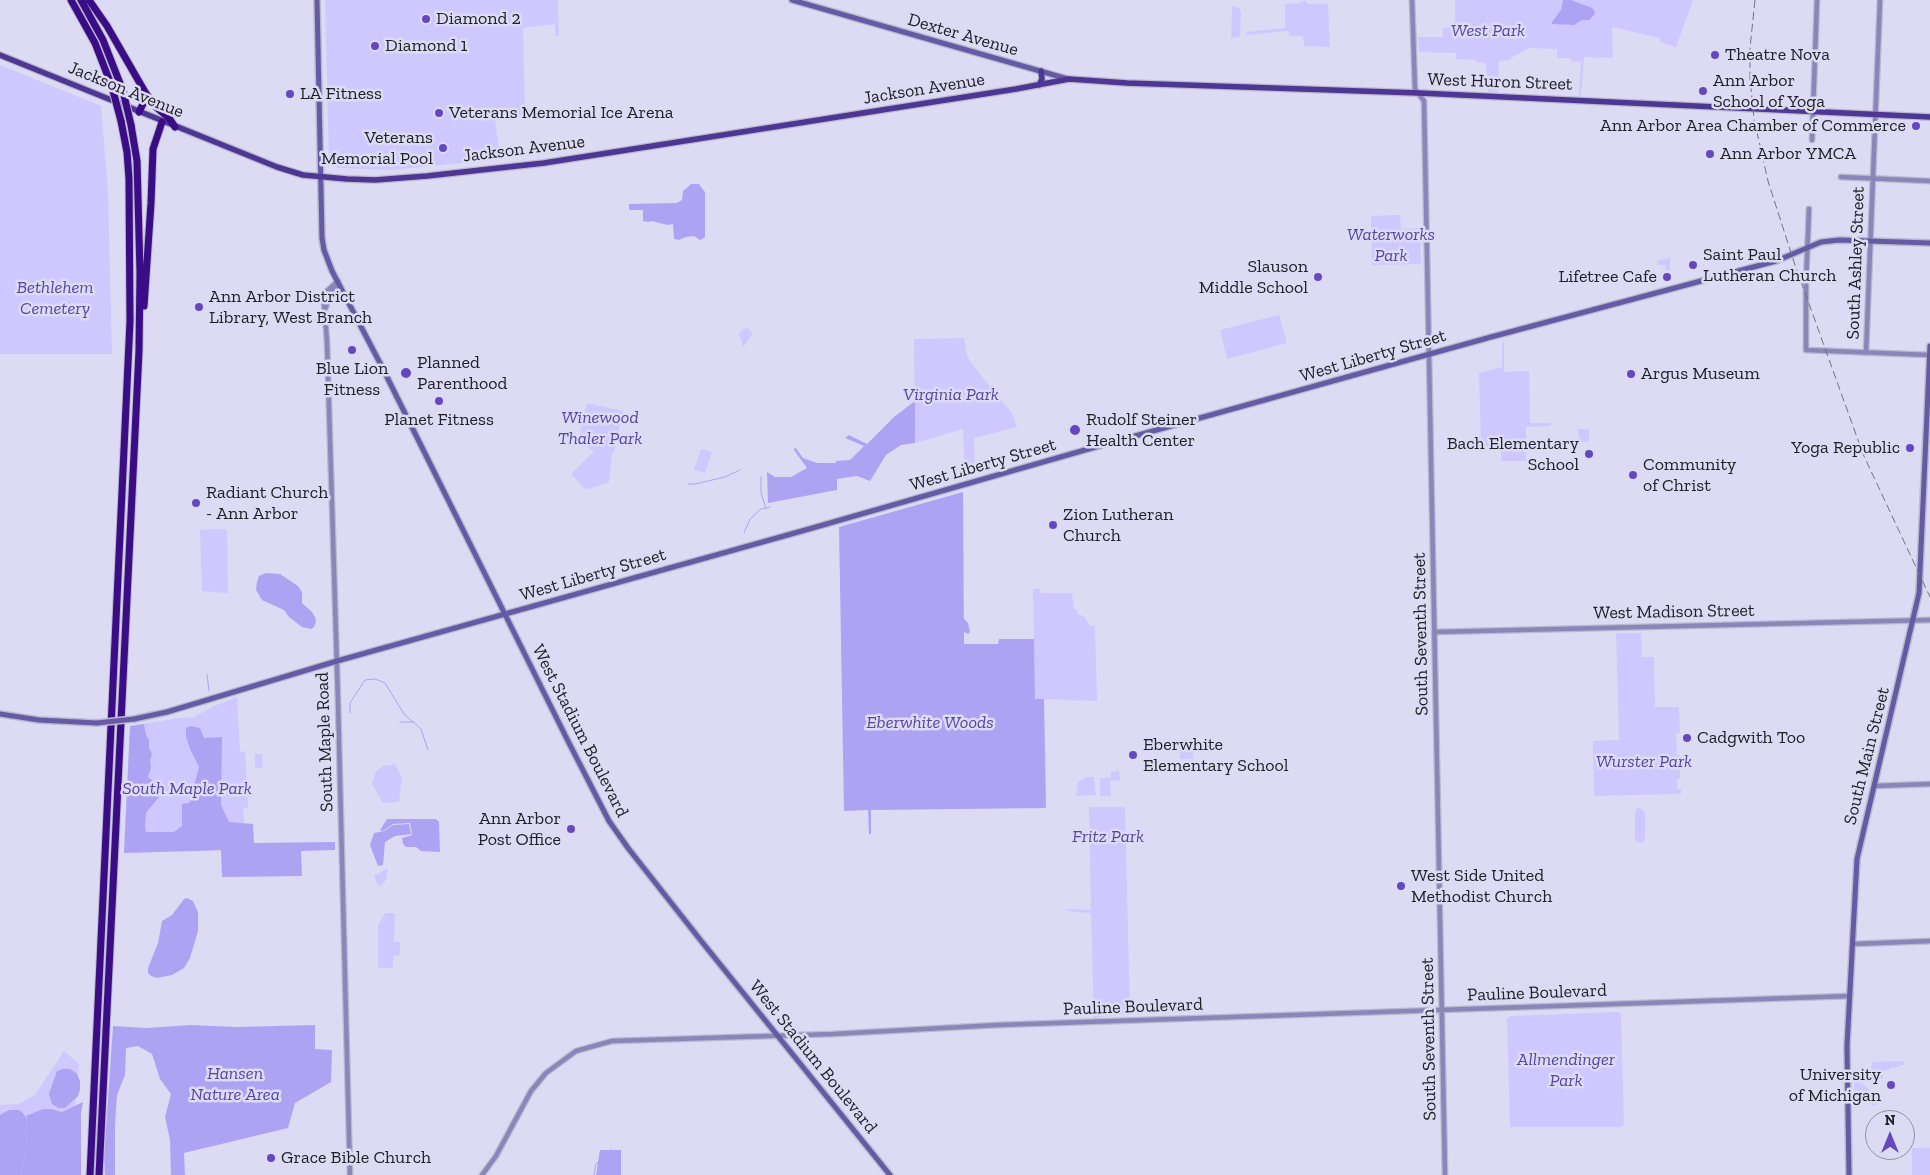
<!DOCTYPE html>
<style>
body{margin:0}
#map{position:relative;width:1930px;height:1175px;overflow:hidden;background:#dddbf3;font-family:"Zilla Slab",serif}
canvas{display:block}
.north{position:absolute;left:1865px;top:1110px;width:50px;height:50px;box-sizing:border-box;background:#dddbf3;border:1px solid #9290a2;border-radius:50%;rotate:0deg;font-size:14px;font-weight:700;line-height:20px;text-align:center;color:#212028}
.north::after{content:'';display:block;margin:auto;width:18px;height:22px;background:#6548c1;clip-path:polygon(50% 0,100% 100%,50% 72%,0 100%)}
</style>
<div id="map">
<canvas width="1930" height="1175"></canvas>
<div class="north">N</div>
</div>
<script>
const ctx = document.querySelector('canvas').getContext('2d');
ctx.lineJoin = 'round';
function fillPath(path, color) { ctx.fillStyle = color; ctx.fill(path, 'evenodd'); }
const toPath = rows => new Path2D(rows.map(r => 'M' + r).join(''));
function trace(path, color, width, dash) { ctx.strokeStyle = color; ctx.lineWidth = width; ctx.lineCap = dash ? 'butt' : 'round'; ctx.setLineDash(dash || []); ctx.stroke(path); }
function label(font, color, halo, rows, align = 'center') {
  ctx.font = font + ' "Zilla Slab",serif'; ctx.lineWidth = 5; ctx.setLineDash([]); ctx.textBaseline = 'middle'; ctx.strokeStyle = halo; ctx.fillStyle = color; for (const [text, x, y, turn = 0] of rows) {
    ctx.save(); ctx.translate(x, y); ctx.rotate((+turn || 0) * Math.PI / 180); ctx.textAlign = isNaN(turn) ? turn : align; if (halo) ctx.strokeText(text, 0, 0); ctx.fillText(text, 0, 0); ctx.restore();
  }
}
fillPath(toPath([
 [325,0,558,0,559,36,555,36,555,24,523,28,525,115,495,118,500,159,391,170,337,168,329,161],
 [1304,0,1308,4,1328,4,1330,47,1304,46,1303,36,1290,36,1288,31,1246,35,1246,32,1285,28,1285,4,1299,3],
 [1455,0,1693,0,1676,47,1660,42,1660,38,1612,27,1613,58,1584,57,1581,95,1579,95,1581,62,1571,61,1571,58,1557,58,1557,49,1530,48,1511,58,1510,60,1499,61,1498,92,1488,91,1486,63,1477,62,1476,60,1456,59,1456,53,1419,52,1418,37,1443,37,1443,28,1455,27],
 [1232,6,1239,8,1241,12,1240,37,1231,38],
 [0,65,101,106,108,191,112,354,0,354],
 [1400,215,1401,229,1420,228,1421,264,1372,265,1371,216],
 [1670,258,1670,270,1666,270,1665,265,1658,265,1657,261],
 [1279,315,1287,343,1227,359,1220,330],
 [748,328,753,333,743,347,739,334,743,329],
 [964,338,967,355,971,363,1012,413,1017,427,974,438,975,475,965,478,963,429,915,443,914,339],
 [1502,342,1504,342,1504,372,1529,371,1530,423,1551,423,1551,426,1526,427,1526,461,1501,461,1501,447,1481,448,1479,373,1502,367],
 [587,403,623,411,614,453,612,453,609,482,589,489,584,488,571,474,594,451,578,442],
 [1578,429,1589,429,1589,442,1579,442],
 [701,449,712,452,705,473,694,470],
 [218,529,227,530,228,593,202,591,200,530],
 [1033,589,1040,589,1040,593,1043,593,1043,590,1045,593,1072,593,1074,609,1077,610,1077,614,1084,616,1090,626,1095,625,1097,701,1035,699],
 [1616,633,1641,633,1642,657,1654,657,1655,707,1679,707,1680,733,1676,734,1677,755,1680,755,1680,778,1677,779,1677,789,1681,789,1681,794,1594,796,1593,741,1619,740],
 [237,697,240,752,245,751,246,765,248,808,243,809,246,850,124,853,130,726,178,718,194,717,214,706],
 [1180,739,1193,739,1193,759,1180,759],
 [262,754,263,768,255,768,255,754],
 [1196,761,1199,766,1182,773,1180,767],
 [395,764,402,777,399,802,383,803,372,784,376,771,383,766],
 [1119,771,1120,781,1110,780,1111,796,1100,796,1100,778,1111,777,1111,772],
 [1086,777,1094,777,1096,795,1076,796,1078,782],
 [1089,807,1125,807,1130,1013,1094,1018,1091,913,1067,911,1067,909,1091,910],
 [1640,808,1645,812,1645,838,1644,842,1640,843,1635,840,1635,813,1636,809],
 [388,868,386,880,382,885,378,885,374,876],
 [385,913,395,913,394,942,400,942,400,955,393,956,393,968,378,968,378,926],
 [1618,1012,1621,1014,1624,1125,1621,1127,1510,1127,1507,1018,1511,1016],
 [64,1051,79,1064,72,1156,73,1175,0,1175,0,1105,18,1104,34,1096],
 [1904,1061,1904,1065,1900,1065,1899,1067,1890,1068,1889,1070,1883,1071,1883,1079,1871,1069,1872,1062],
 [1854,1082,1858,1082,1864,1085,1878,1098,1877,1104,1874,1106,1863,1101,1855,1101],
 [1912,1148,1930,1148,1930,1175,1912,1175]
]), '#cec8ff');
fillPath(toPath([
 [691,184,699,184,705,192,705,237,700,240,694,236,686,237,679,240,674,239,673,224,667,225,652,221,648,222,643,221,643,210,629,210,629,204,677,203,682,200,683,191],
 [915,401,915,443,901,445,886,455,870,481,857,476,837,479,837,490,768,503,767,472,775,477,791,477,807,468,794,450,795,447,803,458,817,463,836,463,836,461,850,460,864,446,845,438,849,435,867,444,894,417],
 [963,492,964,644,998,644,999,639,1034,639,1035,699,1044,699,1046,808,871,810,871,834,869,834,868,810,844,811,839,527],
 [144,724,146,735,149,740,149,748,152,754,150,762,151,768,148,777,156,784,159,797,146,813,145,827,146,832,174,832,182,826,182,804,189,803,193,798,193,790,199,767,190,749,186,737,186,728,190,726,200,728,204,738,222,737,221,805,229,822,253,824,254,843,335,842,335,850,301,851,302,876,222,877,221,850,124,853,130,726],
 [387,819,436,819,439,822,440,852,421,851,416,847,406,847,403,844,402,838,412,835,410,823,393,824,383,831,380,830],
 [191,1025,236,1027,315,1025,315,1049,332,1050,331,1082,295,1103,288,1128,184,1153,185,1175,171,1175,170,1140,165,1117,171,1094,160,1079,152,1054,138,1046,126,1048,125,1075,117,1095,115,1125,115,1175,105,1175,104,1158,113,1026,146,1028],
 [83,1102,81,1113,81,1175,21,1175,27,1145,25,1139,27,1120,26,1116,43,1109,51,1109,62,1112],
 [600,1150,621,1150,621,1175,596,1175]
]), '#aea3f3');
fillPath(toPath([
 [1563,0,1571,0,1592,8,1594,10,1595,14,1589,20,1582,20,1574,25,1552,24,1552,22,1561,10],
 [266,573,280,574,298,586,302,592,302,603,312,612,315,617,316,622,314,627,311,629,302,627,289,617,284,610,262,600,256,590,257,582,259,576],
 [961,616,968,623,970,632,968,634,963,631],
 [409,824,411,834,395,836,385,842,383,865,378,866,370,845,374,833,384,831,393,825],
 [187,898,193,901,198,912,198,931,190,958,184,968,172,975,157,978,151,976,148,973,148,968,158,943,162,921,172,915,184,899],
 [63,1069,70,1069,77,1074,80,1081,80,1090,78,1096,65,1108,58,1108,52,1104,49,1094,57,1071],
 [211,1090,220,1095,226,1106,228,1111,223,1116,203,1108,198,1098,202,1092],
 [9,1110,19,1110,23,1113,27,1120,25,1139,27,1145,21,1175,0,1175,0,1115]
]), '#ada3f2');
trace(toPath([
 [761,477,761,493,766,508],
 [688,484,695,484,725,477,740,470],
 [822,490,826,482,832,479,854,473,855,470,864,464,864,457,870,455,871,448,875,447,879,442,885,438],
 [744,533,750,519,761,509,770,507],
 [854,590,848,595,842,593,843,585,850,580,851,574,847,565,855,560,858,550,866,546,874,545,879,535,887,529,888,525,886,522],
 [207,674,209,691],
 [350,713,350,703,365,680,375,679,385,683,404,714,421,729,428,750],
 [400,722,414,722],
 [213,748,213,802],
 [925,791,927,788,932,786,936,779,941,779,945,769,951,768,957,760,966,756,988,759,991,756,994,756,998,747,1016,747,1022,740,1024,723,1032,719,1039,710],
 [199,851,207,847,213,840,215,823,213,806],
 [594,1175,596,1164,611,1149]
]), '#ada3f2', 1);
const tertiary = toPath([
 [1412,0,1415,89,1424,101,1445,1175],
 [1812,140,1817,0],
 [1841,177,1930,181],
 [1809,209,1806,282,1806,350,1930,355],
 [338,281,326,292,324,302,327,342,338,701,350,1175],
 [326,307,330,293,340,286],
 [1866,353,1880,0],
 [1435,632,1930,620],
 [1874,786,1930,784],
 [1853,944,1930,941],
 [482,1175,496,1156,531,1091,546,1073,576,1051,612,1041,833,1034,998,1025,1850,996]
]);
const secondary = toPath([
 [317,0,322,238,324,250,332,271,381,365,569,743,609,821,628,848,702,942,890,1175],
 [792,0,1068,79],
 [0,714,39,720,97,723],
 [134,719,167,712,337,661,809,529,1092,448,1491,337,1776,261,1821,242,1839,240,1930,243],
 [1849,1175,1847,1046,1857,859,1919,593,1930,346]
]);
const primary = toPath([
 [0,55,277,167,303,175,347,179,375,180,427,176,544,163,1016,89,1069,79,1127,83,1419,93,1930,117],
 [1039,85,1042,79,1041,71]
]);
const motorway = toPath([
 [71,0,95,43,112,87],
 [81,0,103,40,123,91],
 [89,0,107,26,145,92,155,106,169,118,175,127],
 [139,112,144,102,145,92],
 [144,306,151,203,153,149,162,122],
 [90,1175,130,321,129,179,127,152,121,121],
 [99,1175,139,351,140,273,138,198,137,161,131,125]
]);
trace(tertiary, '#bbb9ce', 7);
trace(secondary, '#bbb9ce', 8);
trace(primary, '#bbb9ce', 8);
trace(motorway, '#bbb9ce', 9);
trace(tertiary, '#8c85ba', 4.5);
trace(secondary, '#6659a5', 5);
trace(primary, '#4d3694', 5.5);
trace(motorway, '#3a0c85', 7);
trace(toPath([
 [1755,0,1750,48,1750,78,1754,119,1768,181,1794,262,1863,454,1930,597]
]), '#727180', 1, [8, 4]);
const secondaryBridge = toPath([
 [97,723,134,719]
]);
const motorwayBridge = toPath([
 [112,87,121,121],
 [123,91,131,125]
]);
trace(secondaryBridge, '#bbb9ce', 8, []);
trace(motorwayBridge, '#bbb9ce', 9, []);
trace(secondaryBridge, '#6659a5', 5);
trace(motorwayBridge, '#3a0c85', 7);
for (const [x, y, r, color] of [
 [426,19,5,"#6548c1"],
 [375,46,5,"#6548c1"],
 [1715,55,5,"#6548c1"],
 [1703,91,5,"#6548c1"],
 [290,94,5,"#6548c1"],
 [439,113,5,"#6548c1"],
 [1916,126,5,"#6548c1"],
 [443,148,5,"#6548c1"],
 [1710,154,5,"#6548c1"],
 [1693,265,5,"#6548c1"],
 [1318,277,5,"#6548c1"],
 [1667,277,5,"#6548c1"],
 [199,307,5,"#6548c1"],
 [352,350,5,"#6548c1"],
 [406,373,6,"#6548c1"],
 [1631,374,5,"#6548c1"],
 [439,401,5,"#6548c1"],
 [1075,430,6,"#6548c1"],
 [1910,448,5,"#6548c1"],
 [1589,454,5,"#6548c1"],
 [1633,475,5,"#6548c1"],
 [196,503,5,"#6548c1"],
 [1053,525,5,"#6548c1"],
 [1687,738,5,"#6548c1"],
 [1133,755,5,"#6548c1"],
 [571,829,5,"#6548c1"],
 [1401,886,5,"#6548c1"],
 [1891,1085,5,"#6548c1"],
 [271,1158,5,"#6548c1"]
]) { const dot = new Path2D(); dot.arc(x, y, r, 0, 2 * Math.PI); ctx.fillStyle = color; ctx.fill(dot); trace(dot, '#dddbf3', 2); }
label('18px', '#212028', '#dddbf3', [
 ["Diamond 2",436,19],
 ["Diamond 1",385,46],
 ["Theatre Nova",1725,55],
 ["Ann Arbor",1713,81],
 ["School of Yoga",1713,102],
 ["LA Fitness",300,94],
 ["Veterans Memorial Ice Arena",449,113],
 ["Ann Arbor Area Chamber of Commerce",1906,126,"right"],
 ["Veterans",433,138,"right"],
 ["Memorial Pool",433,159,"right"],
 ["Ann Arbor YMCA",1720,154],
 ["Saint Paul",1703,255],
 ["Lutheran Church",1703,276],
 ["Slauson",1308,267,"right"],
 ["Middle School",1308,288,"right"],
 ["Lifetree Cafe",1657,277,"right"],
 ["Ann Arbor District",209,297],
 ["Library, West Branch",209,318],
 ["Planned",417,363],
 ["Parenthood",417,384],
 ["Blue Lion",352,369,"center"],
 ["Fitness",352,390,"center"],
 ["Argus Museum",1641,374],
 ["Planet Fitness",439,420,"center"],
 ["Rudolf Steiner",1086,420],
 ["Health Center",1086,441],
 ["Bach Elementary",1579,444,"right"],
 ["School",1579,465,"right"],
 ["Yoga Republic",1900,448,"right"],
 ["Community",1643,465],
 ["of Christ",1643,486],
 ["Radiant Church",206,493],
 ["- Ann Arbor",206,514],
 ["Zion Lutheran",1063,515],
 ["Church",1063,536],
 ["Cadgwith Too",1697,738],
 ["Eberwhite",1143,745],
 ["Elementary School",1143,766],
 ["Ann Arbor",561,819,"right"],
 ["Post Office",561,840,"right"],
 ["West Side United",1411,876],
 ["Methodist Church",1411,897],
 ["University",1881,1075,"right"],
 ["of Michigan",1881,1096,"right"],
 ["Grace Bible Church",281,1158]
], 'left');
label('italic 18px', '#5844a1', '#dddbf3', [
 ["West Park",1488,31],
 ["Waterworks",1391,235],
 ["Park",1391,256],
 ["Bethlehem",55,288],
 ["Cemetery",55,309],
 ["Virginia Park",951,395],
 ["Winewood",600,418],
 ["Thaler Park",600,439],
 ["Eberwhite Woods",930,723],
 ["Wurster Park",1644,762],
 ["South Maple Park",187,789],
 ["Fritz Park",1108,837],
 ["Allmendinger",1566,1060],
 ["Park",1566,1081],
 ["Hansen",235,1074],
 ["Nature Area",235,1095]
]);
label('18px', '#212028', '#dddbf3', [
 ["Dexter Avenue",963,35,16],
 ["West Huron Street",1500,82,2],
 ["Jackson Avenue",924,89,-9],
 ["Jackson Avenue",126,90,22],
 ["Jackson Avenue",524,149,-7],
 ["South Ashley Street",1856,263,-88],
 ["West Liberty Street",1373,356,-16],
 ["West Liberty Street",983,465,-16],
 ["West Liberty Street",593,575,-16],
 ["West Madison Street",1674,612,-1],
 ["South Seventh Street",1421,634,-91],
 ["West Stadium Boulevard",580,731,63],
 ["South Maple Road",325,742,-92],
 ["South Main Street",1867,756,-76],
 ["Pauline Boulevard",1537,993,-2],
 ["Pauline Boulevard",1133,1007,-2],
 ["South Seventh Street",1429,1039,-91],
 ["West Stadium Boulevard",813,1057,51]
]);
</script>
